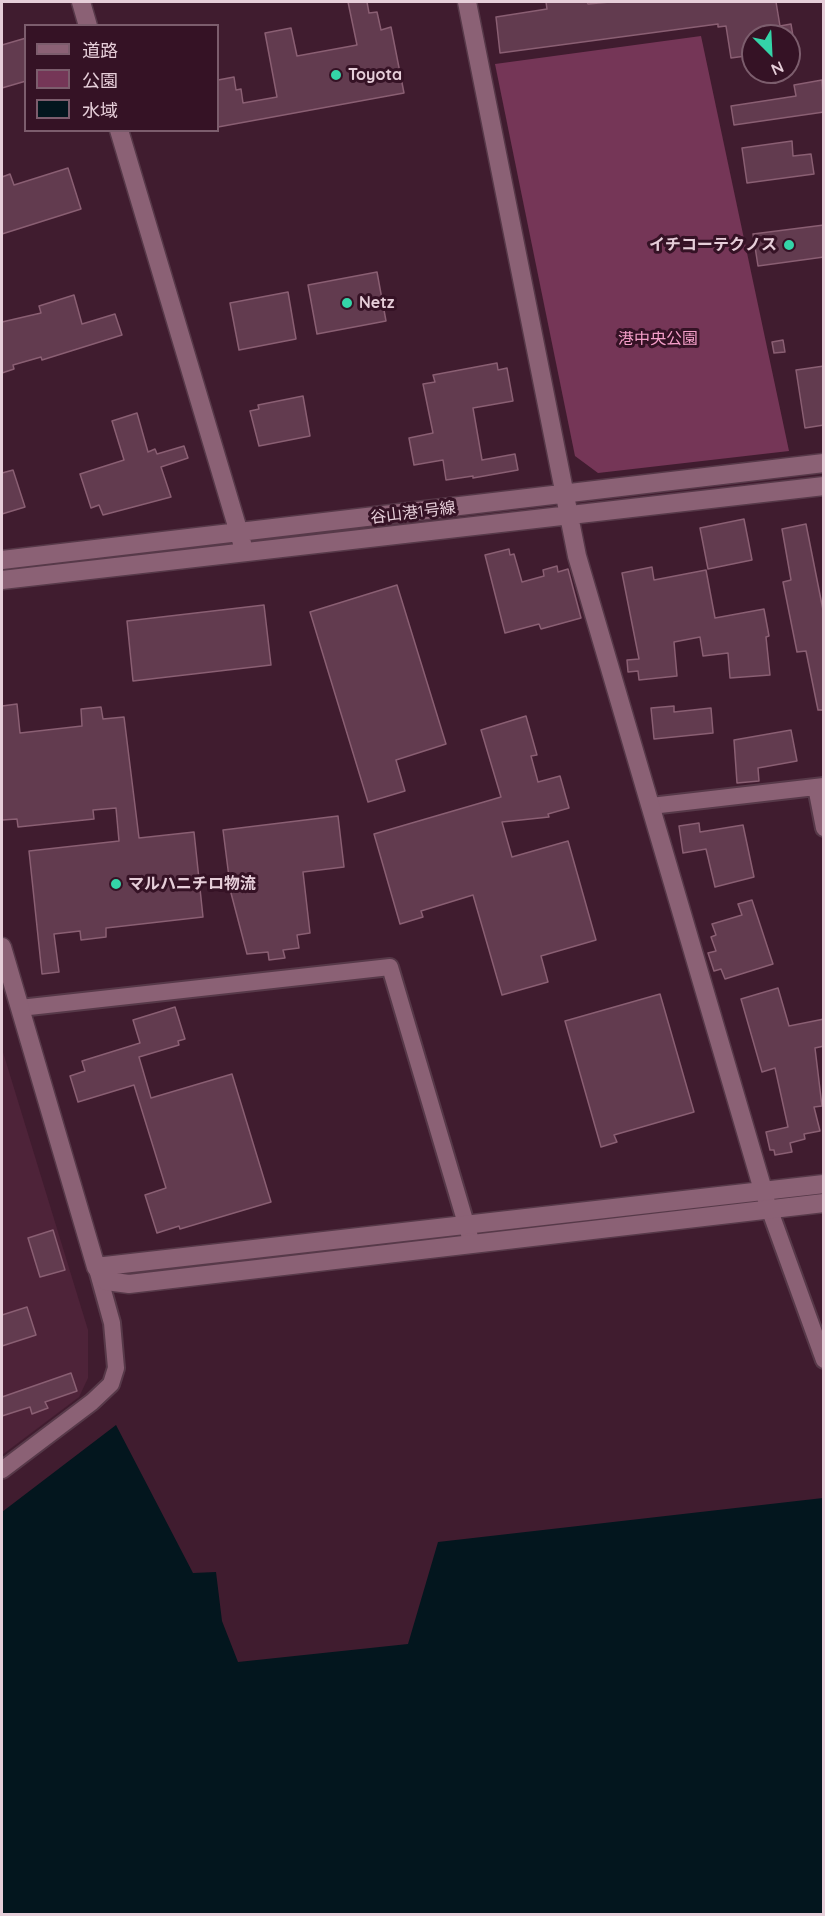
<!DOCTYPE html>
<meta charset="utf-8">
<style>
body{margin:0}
#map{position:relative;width:825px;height:1916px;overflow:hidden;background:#401c2f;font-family:Quicksand,"Noto Sans JP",sans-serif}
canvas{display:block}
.frame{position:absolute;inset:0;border:3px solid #e6ced9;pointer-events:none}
.legend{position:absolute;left:24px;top:24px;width:195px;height:108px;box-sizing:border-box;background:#351225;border:2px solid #7c5d6d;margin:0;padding:8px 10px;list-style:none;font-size:18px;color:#e6ced9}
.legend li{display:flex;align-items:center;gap:12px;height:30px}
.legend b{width:30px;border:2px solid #7c5d6d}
.north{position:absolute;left:741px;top:24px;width:60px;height:60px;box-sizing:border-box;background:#351225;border:2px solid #7c5d6d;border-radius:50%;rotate:156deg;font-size:16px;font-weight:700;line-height:24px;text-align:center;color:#e6ced9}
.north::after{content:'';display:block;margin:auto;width:21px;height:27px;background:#34d4a8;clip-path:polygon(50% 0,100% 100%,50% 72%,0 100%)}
</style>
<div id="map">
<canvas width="825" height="1916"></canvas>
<div class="frame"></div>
<ul class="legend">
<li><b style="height:8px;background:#8b6175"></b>道路</li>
<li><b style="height:16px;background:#753657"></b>公園</li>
<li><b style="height:16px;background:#03161e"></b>水域</li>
</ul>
<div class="north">N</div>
</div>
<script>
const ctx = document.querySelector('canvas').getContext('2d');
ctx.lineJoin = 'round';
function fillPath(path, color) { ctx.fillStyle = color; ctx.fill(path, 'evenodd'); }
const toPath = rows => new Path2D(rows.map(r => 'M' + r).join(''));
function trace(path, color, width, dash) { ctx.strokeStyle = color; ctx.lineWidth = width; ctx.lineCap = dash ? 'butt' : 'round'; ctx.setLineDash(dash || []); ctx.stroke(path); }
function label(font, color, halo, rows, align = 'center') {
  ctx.font = font + ' Quicksand,"Noto Sans JP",sans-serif'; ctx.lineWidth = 6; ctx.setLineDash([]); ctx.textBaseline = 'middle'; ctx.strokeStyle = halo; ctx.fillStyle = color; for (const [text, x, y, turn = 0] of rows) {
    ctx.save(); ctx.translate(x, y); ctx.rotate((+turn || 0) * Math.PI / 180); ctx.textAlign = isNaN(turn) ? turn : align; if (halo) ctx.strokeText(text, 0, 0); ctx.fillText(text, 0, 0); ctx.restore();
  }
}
fillPath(toPath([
 [2,1049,88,1330,88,1378,79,1397,2,1455]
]), '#4e2339');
fillPath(toPath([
 [701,36,789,451,598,473,575,456,495,64]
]), '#753657');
fillPath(toPath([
 [116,1425,193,1573,216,1572,222,1621,238,1662,408,1644,438,1542,823,1498,823,1914,2,1914,2,1512]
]), '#03161e');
const building = toPath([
 [348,2,367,2,369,13,377,12,381,30,391,27,404,93,218,127,218,80,234,77,236,90,241,89,243,103,277,97,265,33,291,28,297,56,357,45,348,2],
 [546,2,587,2,588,4,610,2,776,2,780,26,791,24,793,36,753,36,753,55,731,58,726,26,718,27,718,24,500,53,496,17,547,9,546,2],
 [26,38,26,81,2,88,2,45,26,38],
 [822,80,824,112,734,125,731,106,796,96,794,85,822,80],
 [792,141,793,156,811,154,814,174,747,183,742,148,792,141],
 [68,168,81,209,2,234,2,177,10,174,14,185,68,168],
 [824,225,824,257,758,266,753,234,824,225],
 [377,272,386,321,317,334,308,285,377,272],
 [288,292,296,339,239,350,230,303,288,292],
 [74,295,82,324,115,314,122,335,42,360,41,357,13,365,14,369,2,373,2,322,41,313,39,306,74,295],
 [783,340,785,352,774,353,772,342,783,340],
 [497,363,498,370,507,368,513,401,473,408,482,460,515,454,518,470,473,478,473,476,446,480,443,460,414,465,409,438,433,433,423,384,435,382,433,375,497,363],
 [824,366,824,425,805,428,796,370,824,366],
 [303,396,310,436,259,446,250,411,259,409,258,405,303,396],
 [137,413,148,452,155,449,157,454,184,446,188,458,161,467,171,497,103,515,99,505,91,508,80,474,124,460,112,421,137,413],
 [13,470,25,507,2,514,2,473,13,470],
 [744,519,752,560,708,569,700,528,744,519],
 [806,524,824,615,824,710,818,710,806,651,797,652,783,582,791,580,782,529,806,524],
 [509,549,510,555,514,554,522,582,544,576,543,570,557,566,558,572,568,569,581,618,541,629,539,624,505,633,485,555,509,549],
 [652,567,654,580,706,570,715,618,764,609,769,636,766,637,770,675,730,678,728,653,703,656,700,637,674,642,677,676,639,680,638,671,628,672,627,660,639,659,622,573,652,567],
 [397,585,446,744,396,760,405,791,368,802,310,612,397,585],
 [264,605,271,665,133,681,127,621,264,605],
 [17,704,20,733,82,726,81,709,101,707,103,719,124,717,139,838,194,832,203,917,106,928,106,937,81,940,80,931,54,934,59,972,42,974,29,851,119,841,116,808,93,810,94,819,18,827,17,819,2,820,2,706,17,704],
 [674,706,674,712,711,708,713,733,654,739,651,708,674,706],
 [526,716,537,755,531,756,538,782,560,776,569,808,548,814,549,817,502,822,512,857,568,841,596,940,541,956,548,982,502,995,473,895,421,911,423,917,400,924,374,834,501,797,481,730,526,716],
 [791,730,797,761,758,768,759,781,737,783,734,740,791,730],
 [338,816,344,867,303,872,310,933,297,935,299,948,283,950,285,958,269,960,268,952,247,954,231,893,223,830,338,816],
 [699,823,700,832,743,825,754,877,715,887,706,849,683,853,679,826,699,823],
 [752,900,773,964,725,979,721,969,714,971,708,953,716,951,711,937,716,935,712,924,742,915,738,904,752,900],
 [778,988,789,1026,824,1019,824,1046,815,1048,822,1106,814,1107,820,1131,804,1134,805,1139,790,1143,792,1152,775,1155,774,1150,770,1150,766,1132,788,1127,775,1068,762,1072,741,999,778,988],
 [660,994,694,1112,614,1135,617,1142,601,1147,565,1021,660,994],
 [175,1007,185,1039,178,1041,179,1045,139,1057,151,1098,232,1074,271,1202,180,1229,179,1226,157,1233,145,1195,166,1188,134,1085,78,1102,70,1076,85,1071,82,1061,140,1043,133,1020,175,1007],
 [53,1230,65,1270,40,1277,28,1238,53,1230],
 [27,1307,36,1335,2,1346,2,1315,27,1307],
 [71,1373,77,1391,45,1402,48,1408,32,1414,30,1407,2,1416,2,1397,71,1373]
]);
fillPath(building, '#623b4f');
trace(building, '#8a5f73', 1.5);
const street = toPath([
 [816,787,824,828],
 [651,806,824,786],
 [20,1008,390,967,472,1244],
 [765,1197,824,1360],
 [2,1470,92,1402,111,1384,116,1368,112,1323,97,1269]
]);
const secondary = toPath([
 [81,2,88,26],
 [467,2,577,556,763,1190],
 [119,130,242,543],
 [2,560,824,463],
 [2,580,824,486],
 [2,947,96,1267,106,1281,129,1284,824,1203],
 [96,1267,824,1184]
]);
trace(street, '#573949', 20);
trace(secondary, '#573949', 21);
trace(street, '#8b6175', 16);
trace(secondary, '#8b6175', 18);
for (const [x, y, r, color] of [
 [336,75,6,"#34d4a8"],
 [789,245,6,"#34d4a8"],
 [347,303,6,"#34d4a8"],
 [116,884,6,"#34d4a8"]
]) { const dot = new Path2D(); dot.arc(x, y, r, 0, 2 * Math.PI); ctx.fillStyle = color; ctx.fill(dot); trace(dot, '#351225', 2); }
label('bold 16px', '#e6ced9', '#351225', [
 ["Toyota",348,75],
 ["イチコーテクノス",777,245,"right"],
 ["Netz",359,303],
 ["マルハニチロ物流",128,884]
], 'left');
label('16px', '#f59fc9', '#351225', [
 ["港中央公園",658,339]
]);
label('16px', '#e6ced9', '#351225', [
 ["谷山港1号線",413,513,-7]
]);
</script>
